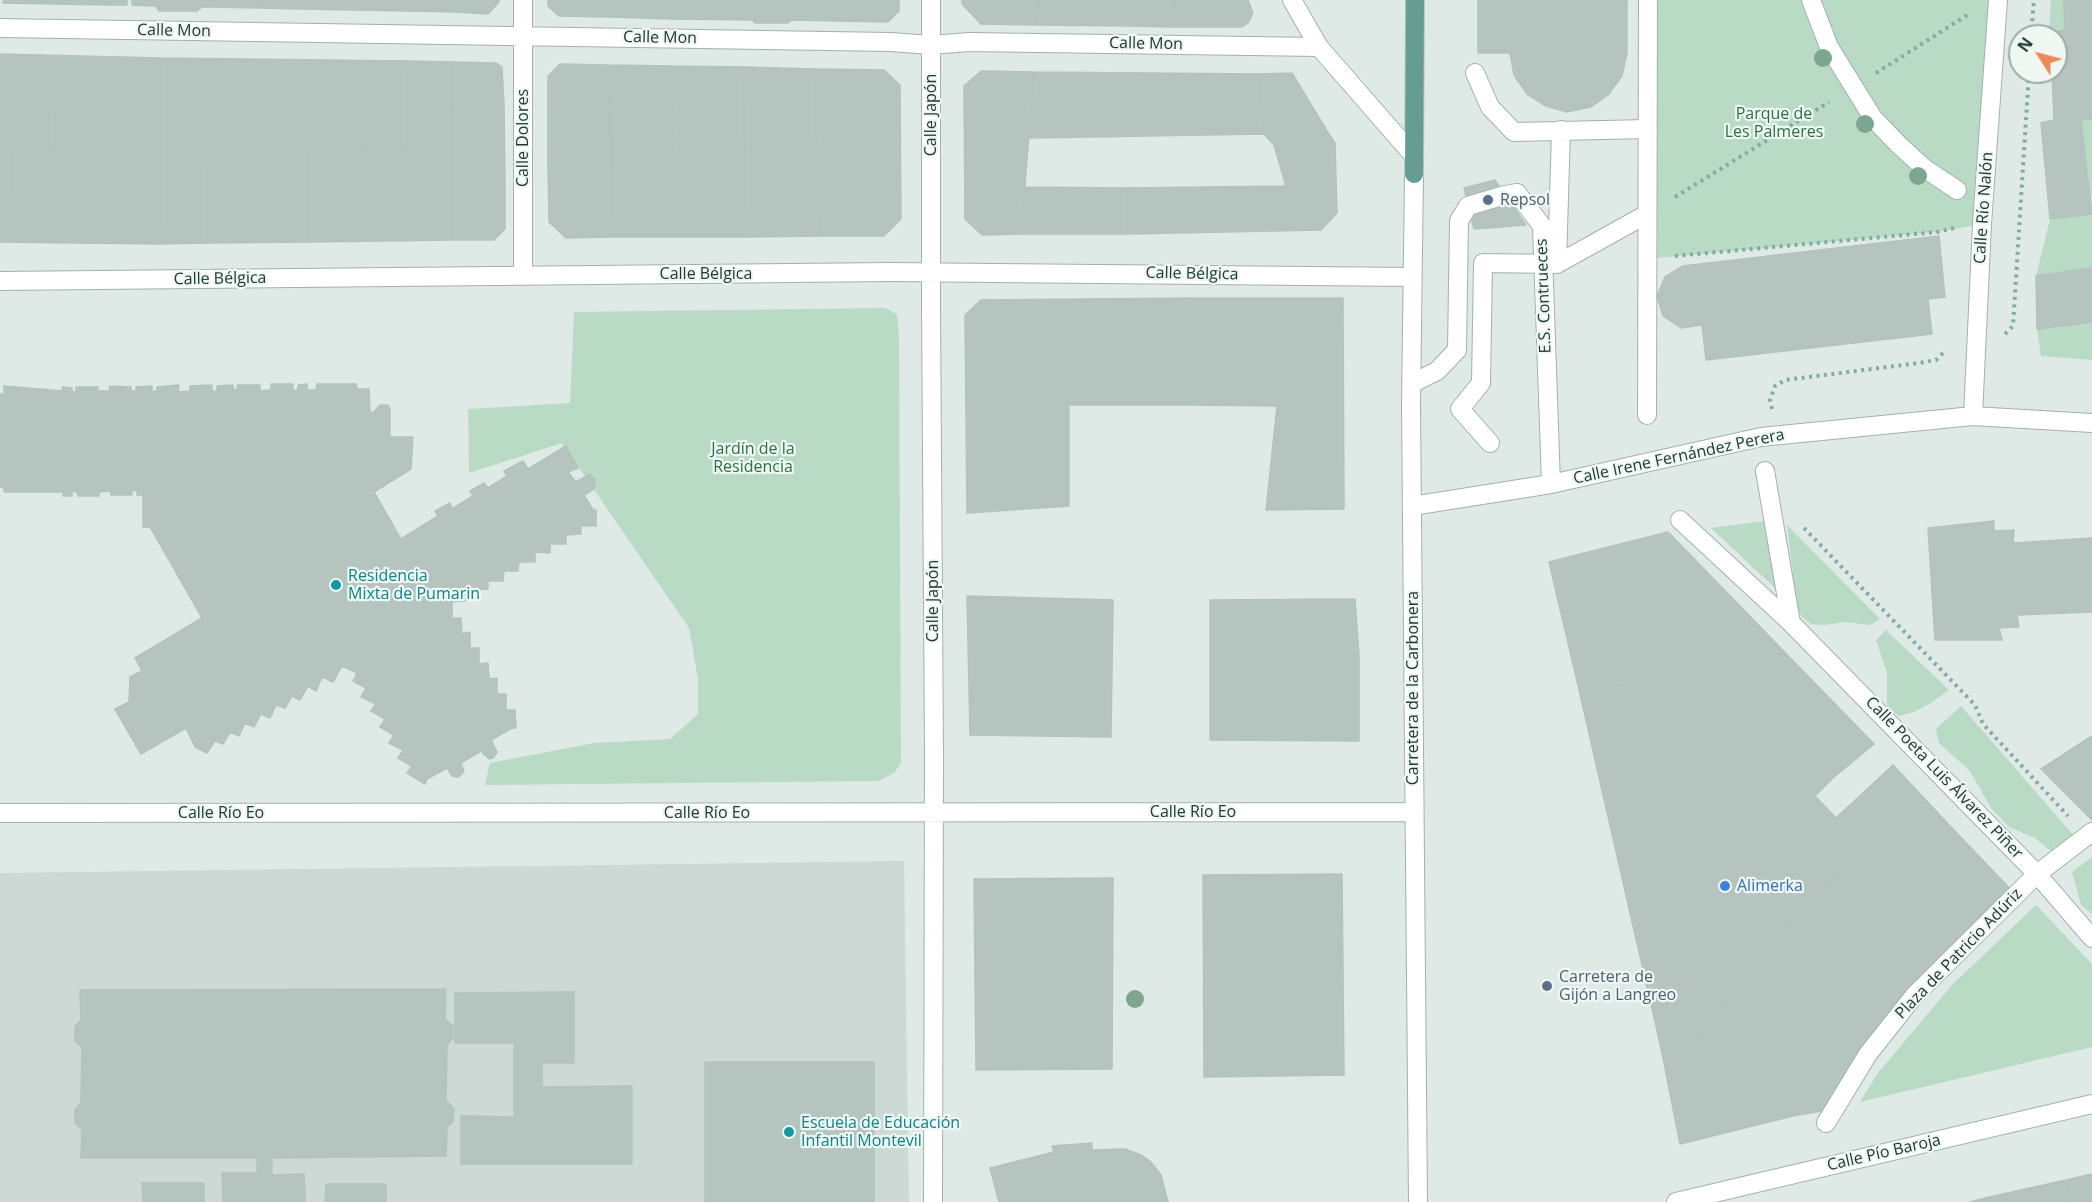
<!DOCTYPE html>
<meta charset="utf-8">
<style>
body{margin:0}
#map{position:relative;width:2092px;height:1202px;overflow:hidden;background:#dfeae6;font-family:"Open Sans",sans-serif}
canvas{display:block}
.north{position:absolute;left:2008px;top:24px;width:60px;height:60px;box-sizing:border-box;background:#eff7f3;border:2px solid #9daba7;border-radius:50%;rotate:306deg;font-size:16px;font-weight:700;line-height:24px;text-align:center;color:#213934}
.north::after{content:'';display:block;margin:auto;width:21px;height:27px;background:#ec895b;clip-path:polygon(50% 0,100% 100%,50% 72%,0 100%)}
</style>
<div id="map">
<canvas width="2092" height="1202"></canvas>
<div class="north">N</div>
</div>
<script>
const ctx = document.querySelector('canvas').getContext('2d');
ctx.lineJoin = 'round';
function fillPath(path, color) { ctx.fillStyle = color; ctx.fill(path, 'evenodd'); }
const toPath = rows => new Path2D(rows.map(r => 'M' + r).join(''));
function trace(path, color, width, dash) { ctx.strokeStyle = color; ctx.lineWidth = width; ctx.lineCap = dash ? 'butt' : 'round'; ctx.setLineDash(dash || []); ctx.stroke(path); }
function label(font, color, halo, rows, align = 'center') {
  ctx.font = font + ' "Open Sans",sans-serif'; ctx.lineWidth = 4.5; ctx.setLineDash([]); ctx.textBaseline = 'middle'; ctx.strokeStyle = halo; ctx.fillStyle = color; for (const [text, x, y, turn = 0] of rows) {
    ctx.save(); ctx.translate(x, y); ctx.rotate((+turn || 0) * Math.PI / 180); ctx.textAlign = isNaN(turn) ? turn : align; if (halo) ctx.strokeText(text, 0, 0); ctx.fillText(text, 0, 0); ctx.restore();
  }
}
fillPath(toPath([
 [904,861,909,1202,0,1202,0,873]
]), '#cdd9d5');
fillPath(toPath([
 [1648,0,1998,0,1982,224,1937,232,1647,259],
 [2051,0,2064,0,2065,30,2049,33],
 [2092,119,2092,203,2081,120],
 [2092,214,2092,268,2036,276,2050,219],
 [885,308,897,314,899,336,901,763,894,773,879,781,485,785,490,763,594,743,670,739,698,714,698,679,689,628,562,443,469,473,468,409,570,403,574,312],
 [2092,322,2092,360,2041,356,2037,329],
 [1765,521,1777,590,1711,528],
 [1787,525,1880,619,1870,625,1846,622,1824,625,1811,624,1802,617,1797,608],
 [1886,630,1949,690,1931,703,1914,712,1899,716,1887,708,1887,673,1876,640],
 [1961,706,2076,838,2053,853,2035,838,2009,827,1991,808,1970,771,1939,743,1936,729],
 [2092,857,2092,914,2081,905,2072,872],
 [2036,905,2092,964,2092,1047,1860,1102,1878,1073,1952,985]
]), '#b9dac4');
const building = toPath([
 [3,0,108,0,108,5,3,3,3,0],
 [108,0,127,0,127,5,108,5,108,0],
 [132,0,151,0,151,6,132,5,132,0],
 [151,0,206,0,205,7,202,7,197,11,159,11,156,6,151,6,151,0],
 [206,0,259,0,259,8,205,7,206,0],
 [259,0,301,0,301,9,259,8,259,0],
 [301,0,354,0,355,10,301,9,301,0],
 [354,0,408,0,408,11,355,10,354,0],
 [408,0,454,0,454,12,408,11,408,0],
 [454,0,499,0,499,2,488,14,454,12,454,0],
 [548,0,610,0,610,17,559,16,548,6,548,0],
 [610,0,672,0,672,19,610,17,610,0],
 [672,0,752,0,752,20,672,19,672,0],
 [752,0,791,0,791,20,788,23,755,23,752,20,752,0],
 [791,0,899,0,899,11,888,22,791,20,791,0],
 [962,0,1039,0,1036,25,981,24,962,4,962,0],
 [1039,0,1130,0,1130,26,1036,25,1039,0],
 [1130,0,1174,0,1175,27,1130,26,1130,0],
 [1174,0,1248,0,1253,13,1248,23,1242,27,1175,27,1174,0],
 [1478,0,1627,0,1627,53,1622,76,1608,95,1591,107,1567,112,1546,106,1527,94,1514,75,1510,53,1478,53,1478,0],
 [2064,0,2092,0,2092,119,2081,120,2092,214,2050,219,2041,123,2054,120,2052,72,2056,72,2056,36,2050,36,2049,33,2065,30,2064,0],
 [0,54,161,58,160,244,0,242,0,196,12,196,12,150,56,151,55,113,11,113,11,107,0,106,0,54],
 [161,58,407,61,407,150,355,150,356,152,208,152,207,243,160,244,161,58],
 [407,61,451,62,452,134,408,134,407,61],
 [451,62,496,63,502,67,504,104,452,105,451,62],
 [560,64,609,65,611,163,548,164,548,76,560,64],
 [609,65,673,66,673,151,612,151,609,65],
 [673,66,744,67,745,237,674,237,673,66],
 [744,67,816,69,815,128,818,147,745,147,743,127,744,67],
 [816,69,884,70,900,85,901,219,884,236,819,236,818,152,815,128,816,69],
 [981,71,1034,72,1021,234,982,235,965,219,964,86,981,71],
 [1034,72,1259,74,1264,134,1029,138,1034,72],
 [1292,73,1327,131,1274,145,1264,134,1259,74,1292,73],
 [504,104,505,187,452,187,452,105,504,104],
 [0,106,11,107,11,113,55,113,56,151,12,150,12,196,0,196,0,106],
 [1327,131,1335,143,1337,213,1321,230,1128,234,1127,188,1286,186,1274,145,1327,131],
 [408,134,452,134,452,240,308,242,308,152,407,150,408,134],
 [745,147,818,147,819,236,745,237,745,147],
 [612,151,673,151,674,237,611,237,612,151],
 [208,152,308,152,308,242,207,243,208,152],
 [611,163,611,237,566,238,549,222,548,164,611,163],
 [1495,180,1526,225,1474,229,1464,188,1495,180],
 [452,187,505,187,505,229,494,240,452,240,452,187],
 [1025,187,1127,188,1128,234,1021,234,1025,187],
 [1939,236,1945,297,1928,299,1932,334,1706,360,1702,325,1681,328,1663,316,1657,296,1665,277,1683,266,1939,236],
 [2092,268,2092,322,2037,329,2036,276,2092,268],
 [1193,298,1193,405,1069,405,1069,506,967,513,965,315,981,300,1193,298],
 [1193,298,1343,298,1344,509,1266,510,1277,406,1193,405,1193,298],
 [271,384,293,384,293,391,298,390,298,385,307,384,307,390,316,390,317,384,356,384,357,389,369,389,370,412,373,413,380,405,388,405,390,409,390,437,413,437,411,469,374,492,401,539,438,516,435,511,450,503,452,509,473,496,470,491,484,483,488,488,507,476,504,471,523,461,528,469,566,446,578,468,568,472,576,482,590,474,595,480,594,489,584,495,593,510,596,510,596,526,581,526,581,534,566,535,566,544,550,544,550,553,535,552,535,562,519,562,518,571,504,571,503,581,488,581,488,589,473,590,474,600,452,602,452,618,461,618,462,634,470,632,470,648,479,648,479,664,488,663,489,679,497,678,497,694,506,694,506,710,515,710,516,728,512,728,491,740,497,752,493,758,489,759,481,751,461,763,464,771,459,777,452,776,447,768,427,779,425,784,407,773,412,766,398,758,403,750,389,743,394,735,380,727,385,719,371,711,376,704,361,697,366,688,353,681,357,673,342,666,333,682,322,677,316,691,308,686,300,700,292,696,285,708,276,705,270,718,261,714,254,727,245,723,239,736,230,732,223,744,215,741,207,753,195,747,186,728,141,754,115,709,129,702,130,677,142,671,135,658,202,618,150,527,143,527,143,495,137,495,137,490,132,491,132,495,111,495,110,491,99,492,99,496,78,496,77,492,72,491,72,496,63,496,63,492,4,492,4,487,0,487,0,394,4,394,4,386,63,391,62,387,72,388,72,392,76,392,76,387,98,387,98,391,109,391,110,386,131,387,131,391,136,391,136,387,152,386,152,392,157,391,157,387,179,385,178,392,190,391,190,386,212,385,212,391,217,391,217,386,233,385,233,389,238,390,237,385,260,385,260,391,271,390,271,384],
 [1994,521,1994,531,2014,530,2013,543,2092,538,2092,612,2017,615,2019,627,1999,628,2002,640,1935,640,1928,528,1994,521],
 [1668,532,1874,744,1833,778,1775,836,1627,684,1580,694,1549,562,1668,532],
 [967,596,1113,600,1111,737,970,735,967,596],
 [1355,599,1359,655,1210,654,1210,600,1355,599],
 [1210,654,1359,655,1359,741,1210,740,1210,654],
 [1627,684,1775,836,1815,796,1836,818,1893,765,1953,829,1884,850,1872,843,1804,906,1746,973,1702,1035,1661,1048,1580,694,1627,684],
 [2092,736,2092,820,2041,769,2092,736],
 [1953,829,2014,893,1866,1054,1833,1109,1793,1116,1680,1144,1661,1048,1702,1035,1746,973,1804,906,1872,843,1884,850,1953,829],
 [1342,874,1344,1075,1204,1077,1203,875,1342,874],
 [1113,878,1112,1069,976,1070,974,879,1113,878],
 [446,989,445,1019,453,1026,453,1038,447,1045,446,1101,454,1108,453,1122,447,1127,446,1156,272,1158,272,1175,304,1174,305,1202,223,1202,222,1173,257,1173,257,1158,81,1158,82,1130,75,1123,75,1110,81,1102,82,1047,75,1041,75,1027,81,1020,80,990,446,989],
 [574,992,574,1063,542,1063,542,1087,632,1086,632,1164,461,1164,461,1116,514,1117,514,1043,455,1043,455,993,574,992],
 [705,1062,874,1062,874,1202,705,1202,705,1062],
 [1092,1143,1092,1150,1125,1149,1141,1155,1150,1161,1161,1175,1168,1202,999,1202,990,1168,1054,1152,1052,1146,1092,1143],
 [2092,1174,2092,1202,2071,1202,2066,1180,2092,1174],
 [2066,1180,2071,1202,1970,1202,1985,1198,2066,1180],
 [142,1183,204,1183,204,1202,143,1202,142,1183],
 [326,1184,386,1184,386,1202,325,1202,326,1184]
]);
fillPath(building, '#b5c4bf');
trace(building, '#b2c3bd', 1.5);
const minor = toPath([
 [523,0,523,276],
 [931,0,931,306,934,755,933,1202],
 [1292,0,1319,47,1414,156],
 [1811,0,1829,47,1873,118,1898,144,1924,168,1957,190],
 [0,28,891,42,931,45,969,42,1319,47],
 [1475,73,1490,107,1514,132,1648,129],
 [1414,174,1411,406,1418,1202],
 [1557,264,1647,214],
 [0,281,890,272,1412,277],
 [1411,384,1437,371,1457,350,1459,221,1468,206,1505,195,1517,193,1542,226,1551,484],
 [1647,415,1648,0],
 [1973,416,1982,224,1998,0],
 [1490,443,1460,409,1481,383,1483,263,1557,264,1561,130],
 [1765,471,1791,623],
 [1412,506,1551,484,1761,437,1973,416,2092,423],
 [1680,520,1791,623,2037,874,2092,938],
 [0,813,1414,812],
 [1826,1123,1868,1054,1914,996,2037,874,2092,832],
 [1676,1202,2092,1104]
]);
const major = toPath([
 [1414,174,1415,0]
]);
trace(minor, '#a2b1ad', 20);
trace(major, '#bcc4c2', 20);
trace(toPath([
 [2031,36,2034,0],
 [1876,73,1969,14],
 [1675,197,1829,102],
 [1675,256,1937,232,1954,228],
 [2005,334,2013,326,2029,72],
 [1772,409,1770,400,1775,386,1785,380,1919,363,1936,360,1946,350],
 [1804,528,1975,705,1983,724,2068,816]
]), '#81aca2', 4, [3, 4.5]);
trace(minor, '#fff', 18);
trace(major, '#659d93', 18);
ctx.fillStyle = '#7da691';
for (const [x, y] of [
 [1823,58],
 [1865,124],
 [1918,176],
 [1135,999]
]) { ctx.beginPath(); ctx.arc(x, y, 9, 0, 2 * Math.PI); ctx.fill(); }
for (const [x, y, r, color] of [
 [1488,200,6,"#5c6f8a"],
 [336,585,6,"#0f9aa8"],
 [1725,886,6,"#3f7fe0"],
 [1547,986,6,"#5c6f8a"],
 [789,1132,6,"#0f9aa8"]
]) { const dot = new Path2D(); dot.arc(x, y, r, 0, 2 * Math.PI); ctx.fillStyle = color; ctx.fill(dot); trace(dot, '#eff7f3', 2); }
label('16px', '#213934', '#eff7f3', [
 ["Calle Mon",174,31,1],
 ["Calle Mon",660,38,1],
 ["Calle Mon",1146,44,1],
 ["Calle Japón",931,115,-90],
 ["Calle Dolores",523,138,-90],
 ["Calle Río Nalón",1984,208,-86],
 ["Calle Bélgica",706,274],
 ["Calle Bélgica",1192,274,1],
 ["Calle Bélgica",220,279,-1],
 ["E.S. Contrueces",1544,296,-92],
 ["Calle Irene Fernández Perera",1679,457,-12],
 ["Calle Japón",933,601,-90],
 ["Carretera de la Carbonera",1413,688,-90],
 ["Calle Poeta Luis Álvarez Piñer",1944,778,46],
 ["Calle Río Eo",1193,812],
 ["Calle Río Eo",221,813],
 ["Calle Río Eo",707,813],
 ["Plaza de Patricio Adúriz",1959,954,-46],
 ["Calle Pío Baroja",1884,1153,-13]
]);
label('16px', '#2d6e4b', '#eff7f3', [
 ["Parque de",1774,114],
 ["Les Palmeres",1774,132],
 ["Jardín de la",753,449],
 ["Residencia",753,467]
]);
label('16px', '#4e5e75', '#eff7f3', [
 ["Repsol",1500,200],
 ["Carretera de",1559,977],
 ["Gijón a Langreo",1559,995]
], 'left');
label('16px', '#0d838f', '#eff7f3', [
 ["Residencia",348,576],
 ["Mixta de Pumarin",348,594],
 ["Escuela de Educación",801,1123],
 ["Infantil Montevil",801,1141]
], 'left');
label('16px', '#366cbe', '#eff7f3', [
 ["Alimerka",1737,886]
], 'left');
</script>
